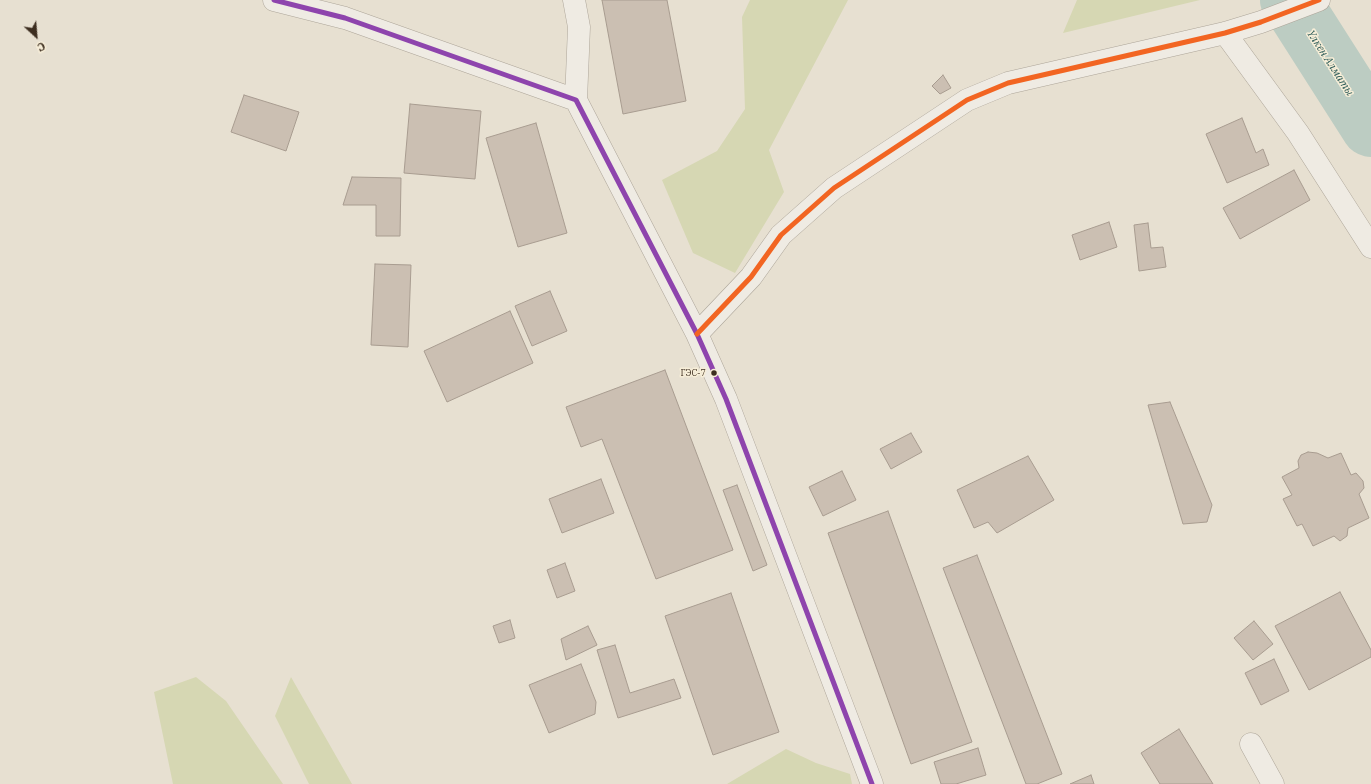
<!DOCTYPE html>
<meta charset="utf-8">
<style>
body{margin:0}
#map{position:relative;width:1371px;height:784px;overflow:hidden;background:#e7e0d1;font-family:"IBM Plex Serif",serif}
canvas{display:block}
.north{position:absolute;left:16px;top:16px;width:40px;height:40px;-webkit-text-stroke:3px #f7eed8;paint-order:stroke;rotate:154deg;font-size:11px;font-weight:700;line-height:16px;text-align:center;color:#3d2e20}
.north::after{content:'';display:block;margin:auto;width:14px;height:18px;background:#3d2e20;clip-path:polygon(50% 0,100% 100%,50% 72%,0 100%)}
</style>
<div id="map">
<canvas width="1371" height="784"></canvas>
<div class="north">С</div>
</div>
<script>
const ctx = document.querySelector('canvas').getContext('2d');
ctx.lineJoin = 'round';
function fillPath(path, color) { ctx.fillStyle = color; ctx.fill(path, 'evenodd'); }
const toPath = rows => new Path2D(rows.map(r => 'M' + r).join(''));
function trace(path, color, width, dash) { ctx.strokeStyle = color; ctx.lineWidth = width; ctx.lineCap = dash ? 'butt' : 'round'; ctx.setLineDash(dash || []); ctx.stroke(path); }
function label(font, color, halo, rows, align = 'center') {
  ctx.font = font + ' "IBM Plex Serif",serif'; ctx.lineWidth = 3; ctx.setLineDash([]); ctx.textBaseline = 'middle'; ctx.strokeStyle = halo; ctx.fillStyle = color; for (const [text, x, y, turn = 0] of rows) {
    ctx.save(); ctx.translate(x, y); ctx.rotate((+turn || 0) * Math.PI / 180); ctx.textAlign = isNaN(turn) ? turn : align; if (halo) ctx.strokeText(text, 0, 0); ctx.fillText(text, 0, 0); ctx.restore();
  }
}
fillPath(toPath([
 [750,0,848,0,769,150,784,192,735,273,693,253,662,180,717,151,745,109,742,17],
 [1077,0,1200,0,1063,33],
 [196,677,226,701,283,784,173,784,154,692],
 [291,677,352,784,309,784,275,716],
 [786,749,816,763,850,774,852,784,727,784]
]), '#d6d7b3');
trace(toPath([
 [1290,0,1371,127]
]), '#bcccc2', 60);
const building = toPath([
 [602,0,667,0,686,101,623,114,602,0],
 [943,75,951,88,940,94,932,86,943,75],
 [244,95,299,112,286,151,231,132,244,95],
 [410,104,481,111,475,179,404,173,410,104],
 [1242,118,1256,153,1263,149,1269,165,1227,183,1206,134,1242,118],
 [536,123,567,233,518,247,486,138,536,123],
 [1294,170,1310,200,1240,239,1223,208,1294,170],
 [352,177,401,178,400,236,376,236,376,205,343,205,352,177],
 [1109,222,1117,247,1080,260,1072,235,1109,222],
 [1148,223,1151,248,1163,247,1166,267,1139,271,1134,225,1148,223],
 [375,264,411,265,408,347,371,345,375,264],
 [550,291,567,331,532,346,515,306,550,291],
 [510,311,533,363,447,402,424,351,510,311],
 [665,370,733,550,656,579,602,439,581,447,566,407,665,370],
 [1170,402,1212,505,1207,522,1183,524,1148,405,1170,402],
 [911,433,922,452,891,469,880,449,911,433],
 [1308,452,1317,453,1328,458,1341,453,1351,475,1356,473,1363,481,1364,488,1359,494,1369,518,1348,528,1347,536,1340,541,1334,536,1313,546,1302,524,1297,526,1283,499,1292,495,1282,477,1299,468,1298,461,1301,455,1308,452],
 [1028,456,1054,500,997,533,988,522,974,528,957,490,1028,456],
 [842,471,856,500,823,516,809,487,842,471],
 [601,479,614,513,562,533,549,499,601,479],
 [737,485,767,565,753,571,723,490,737,485],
 [888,511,972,742,911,764,828,533,888,511],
 [977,555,1062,774,1037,784,1026,784,943,568,977,555],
 [565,563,575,591,557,598,547,570,565,563],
 [1340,592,1371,650,1371,657,1309,690,1275,626,1340,592],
 [731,593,779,732,713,755,665,616,731,593],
 [510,620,515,638,499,643,493,626,510,620],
 [1254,621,1273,644,1253,660,1234,638,1254,621],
 [588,626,597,645,566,660,561,639,588,626],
 [615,645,630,693,674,679,681,698,618,718,597,650,615,645],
 [1274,659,1289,691,1261,705,1245,673,1274,659],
 [581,664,596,702,595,714,549,733,529,685,581,664],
 [1179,729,1213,784,1160,784,1141,753,1179,729],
 [978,748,986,775,956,784,941,784,934,762,978,748],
 [1091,775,1094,784,1070,784,1091,775]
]);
fillPath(building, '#cbbfb2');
trace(building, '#a89c90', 1);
const minor = toPath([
 [274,0,345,18,576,100,697,334,726,399,872,784],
 [574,0,579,27,576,100],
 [1225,33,1298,133,1371,247],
 [697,334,751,277,781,235,834,188,967,100,1008,83,1225,33,1261,22,1319,0],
 [1251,744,1273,784]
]);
trace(minor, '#ada599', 23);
trace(minor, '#efebe3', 22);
trace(toPath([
 [274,0,345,18,576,100,697,334,726,399,872,784]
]), '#8e44ad', 5);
trace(toPath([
 [697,334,751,277,781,235,834,188,967,100,1008,83,1225,33,1261,22,1319,0]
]), '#f26522', 5);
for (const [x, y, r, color] of [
 [714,373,3.5,"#3d2e20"]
]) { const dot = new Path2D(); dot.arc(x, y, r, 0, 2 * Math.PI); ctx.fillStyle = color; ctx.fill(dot); trace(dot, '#f7eed8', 1.5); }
label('9px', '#3d2e20', '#f7eed8', [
 ["ГЭС-7",706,373]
], 'right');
label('italic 11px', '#2f5d5a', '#f7eed8', [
 ["Үлкен Алматы",1330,63,57]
]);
</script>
